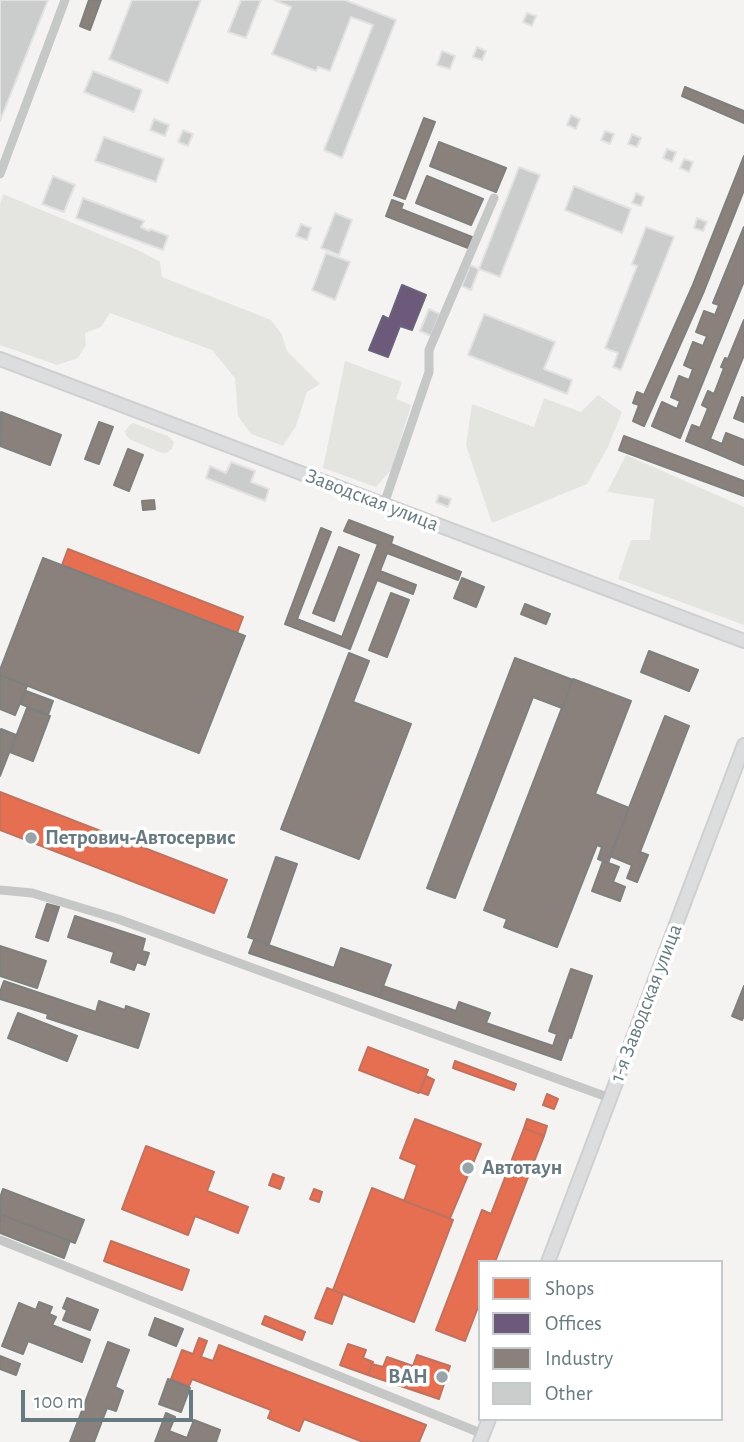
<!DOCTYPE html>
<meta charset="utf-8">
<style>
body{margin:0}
#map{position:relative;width:744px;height:1442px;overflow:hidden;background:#f4f3f2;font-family:"Alegreya Sans",sans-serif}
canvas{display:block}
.legend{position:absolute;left:478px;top:1260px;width:245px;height:161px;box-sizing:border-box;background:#fff;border:2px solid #c2cacc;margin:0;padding:9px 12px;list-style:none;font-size:21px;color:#667a7f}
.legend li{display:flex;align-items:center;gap:14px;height:35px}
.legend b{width:35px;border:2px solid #c2cacc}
.scale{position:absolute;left:21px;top:1390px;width:172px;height:32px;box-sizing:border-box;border:4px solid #667a7f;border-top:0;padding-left:9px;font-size:21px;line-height:24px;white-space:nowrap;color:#667a7f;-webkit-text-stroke:5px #fff;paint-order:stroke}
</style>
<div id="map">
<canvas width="744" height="1442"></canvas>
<ul class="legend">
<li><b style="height:19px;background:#e76f51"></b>Shops</li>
<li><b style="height:19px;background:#6d597a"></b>Offices</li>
<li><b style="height:19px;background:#8a817c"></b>Industry</li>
<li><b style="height:19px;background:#cbcccc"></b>Other</li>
</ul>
<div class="scale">100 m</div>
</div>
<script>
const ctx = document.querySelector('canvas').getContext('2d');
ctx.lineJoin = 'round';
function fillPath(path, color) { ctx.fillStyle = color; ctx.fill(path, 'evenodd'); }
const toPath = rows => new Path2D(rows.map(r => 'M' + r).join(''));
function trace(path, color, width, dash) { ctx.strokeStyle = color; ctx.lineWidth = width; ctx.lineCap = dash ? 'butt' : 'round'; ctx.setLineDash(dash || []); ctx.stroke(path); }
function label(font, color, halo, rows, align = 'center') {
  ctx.font = font + ' "Alegreya Sans",sans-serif'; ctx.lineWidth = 7; ctx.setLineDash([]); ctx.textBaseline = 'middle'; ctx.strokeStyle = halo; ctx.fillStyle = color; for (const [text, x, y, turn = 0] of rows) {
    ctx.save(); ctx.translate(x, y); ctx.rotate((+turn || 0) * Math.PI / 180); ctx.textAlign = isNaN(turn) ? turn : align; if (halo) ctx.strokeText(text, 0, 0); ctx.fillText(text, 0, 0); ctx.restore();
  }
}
fillPath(toPath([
 [3,194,140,251,160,262,162,277,271,320,282,335,287,351,320,384,307,392,296,426,283,446,251,434,238,416,235,378,212,350,110,313,101,327,85,333,86,345,78,358,57,365,0,345,0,205],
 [345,361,402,382,396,399,411,405,392,469,376,487,323,468],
 [598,395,622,412,608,447,587,484,492,523,466,445,472,404,534,427,544,398,581,412],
 [133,423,168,436,174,442,172,449,166,453,162,453,131,440,126,435,125,431,130,425],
 [626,455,744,507,744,625,618,579,631,540,650,540,654,499,607,492]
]), '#e4e5e0');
const shops = toPath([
 [68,549,243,617,237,633,62,565,68,549],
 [0,792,227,880,214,913,0,830,0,792],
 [368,1047,428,1070,419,1093,359,1070,368,1047],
 [455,1061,516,1084,514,1090,453,1068,455,1061],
 [426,1076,434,1080,428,1095,420,1092,426,1076],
 [547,1094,558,1099,554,1109,543,1105,547,1094],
 [415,1119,481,1144,450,1218,404,1201,417,1165,400,1158,415,1119],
 [527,1119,547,1126,544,1136,524,1128,527,1119],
 [524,1128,544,1136,495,1262,480,1262,480,1302,465,1341,436,1330,482,1210,491,1214,524,1128],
 [146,1146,214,1172,207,1191,248,1207,238,1233,195,1216,188,1235,122,1209,146,1146],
 [273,1174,284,1178,280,1189,269,1185,273,1174],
 [372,1188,453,1220,414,1322,333,1290,372,1188],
 [314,1189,322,1192,319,1202,310,1199,314,1189],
 [111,1241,189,1270,182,1290,104,1261,111,1241],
 [327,1288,343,1294,332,1324,315,1318,327,1288],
 [265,1316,305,1332,302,1340,262,1324,265,1316],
 [199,1338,207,1341,201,1357,213,1361,219,1345,426,1425,419,1442,363,1442,304,1419,299,1431,268,1418,271,1410,192,1379,189,1386,171,1379,182,1350,193,1354,199,1338],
 [348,1344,366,1350,363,1358,373,1362,368,1375,340,1365,348,1344],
 [417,1355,450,1366,439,1399,368,1375,372,1364,383,1367,387,1357,413,1366,417,1355]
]);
fillPath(shops, '#e76f51');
trace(shops, '#c0725f', 2);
const offices = toPath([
 [402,285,426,295,412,330,400,326,388,357,369,350,383,316,389,319,402,285]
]);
fillPath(offices, '#6d597a');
trace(offices, '#6b637c', 2);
const industry = toPath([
 [89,0,101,0,90,30,80,26,89,0],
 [685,87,744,111,744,123,682,96,685,87],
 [424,118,435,122,405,199,394,195,424,118],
 [439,142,506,168,496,192,430,166,439,142],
 [744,156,744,190,704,291,644,426,633,421,639,405,633,403,637,392,644,395,692,287,744,156],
 [427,176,483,199,471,225,416,203,427,176],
 [392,200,403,204,401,209,472,237,468,248,386,216,392,200],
 [744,227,744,281,680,438,652,426,662,402,677,409,680,401,671,397,679,376,689,380,693,369,684,365,693,342,703,346,707,336,696,332,704,311,715,315,719,305,713,303,744,227],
 [744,320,744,355,706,449,686,441,692,425,700,428,708,408,702,405,708,391,714,394,724,368,721,367,725,358,728,359,744,320],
 [742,397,744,398,744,422,734,418,742,397],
 [1,412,61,435,50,465,0,446,1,412],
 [99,422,113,427,99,464,85,459,99,422],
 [726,433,744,440,744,465,706,449,710,439,722,444,726,433],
 [624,436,744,481,744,496,619,450,624,436],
 [128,449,143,455,129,491,114,485,128,449],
 [154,500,155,509,143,510,142,501,154,500],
 [349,520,393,537,391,544,461,572,458,580,387,553,380,571,416,585,413,594,377,580,350,649,285,624,321,528,331,532,297,619,342,637,378,544,344,531,349,520],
 [339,547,359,555,334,621,313,613,339,547],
 [43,558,245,636,199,753,0,675,0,670,43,558],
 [462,578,484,587,476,607,454,598,462,578],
 [391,593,409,600,387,657,369,650,391,593],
 [525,604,550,614,546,624,521,614,525,604],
 [649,651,698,670,689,691,641,672,649,651],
 [349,653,369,661,353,702,411,724,359,859,281,829,349,653],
 [515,658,573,680,562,708,533,697,455,898,427,888,515,658],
 [0,675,27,686,15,715,0,709,0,675],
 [573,679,631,701,595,794,629,808,608,863,598,859,602,847,597,845,557,947,504,927,507,919,484,910,573,679],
 [26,691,53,701,48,715,21,704,26,691],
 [27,708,50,716,33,761,10,752,27,708],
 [665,716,689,726,640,852,648,855,637,882,627,878,632,865,610,856,665,716],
 [1,729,16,735,0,776,0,732,1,729],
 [276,857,297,864,269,944,248,937,276,857],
 [603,861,619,867,613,882,625,887,620,901,592,891,603,861],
 [47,904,59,907,48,941,36,937,47,904],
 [75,916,145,939,142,951,149,953,145,965,137,962,134,970,111,962,114,952,68,937,75,916],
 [254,940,334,968,341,948,391,965,379,997,249,953,254,940],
 [0,946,46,961,37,988,0,976,0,946],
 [571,969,592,976,571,1038,569,1037,561,1060,379,997,383,986,456,1011,459,1002,490,1013,486,1023,553,1046,557,1034,549,1031,571,969],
 [4,981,96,1012,99,1001,125,1010,126,1006,149,1014,138,1048,47,1018,48,1014,0,999,0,992,4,981],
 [744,986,744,1016,742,1020,732,1016,744,986],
 [18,1013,77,1036,67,1061,8,1038,18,1013],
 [3,1189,84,1220,75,1243,0,1214,0,1198,3,1189],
 [0,1214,70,1241,64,1258,0,1233,0,1214],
 [67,1298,98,1310,90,1330,63,1320,67,1310,63,1308,67,1298],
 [39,1302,52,1307,49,1314,56,1317,52,1325,90,1340,82,1362,28,1341,23,1354,2,1346,19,1303,36,1310,39,1302],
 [155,1318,183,1329,176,1346,149,1335,155,1318],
 [108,1342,129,1350,115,1387,123,1391,116,1411,107,1408,94,1442,70,1442,108,1342],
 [0,1356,20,1364,16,1375,0,1369,0,1356],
 [168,1379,190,1388,181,1412,159,1404,168,1379],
 [166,1413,175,1417,169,1431,187,1438,194,1420,220,1430,216,1442,155,1442,166,1413]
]);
fillPath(industry, '#8a817c');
trace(industry, '#7f7f7d', 2);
const building = toPath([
 [0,0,48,0,0,121,0,0],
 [132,0,201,0,168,83,109,59,132,0],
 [241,0,261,0,246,38,228,32,241,0],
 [274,0,345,0,396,20,342,158,324,150,373,25,351,17,330,71,318,67,316,71,272,54,291,7,274,0],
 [527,13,536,16,532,26,523,22,527,13],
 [477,47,486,51,482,60,473,57,477,47],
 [442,51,455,56,450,69,437,65,442,51],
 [93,71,142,90,134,112,84,92,93,71],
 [571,115,580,119,576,129,567,125,571,115],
 [154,119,169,125,165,136,150,130,154,119],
 [183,130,193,134,188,146,178,142,183,130],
 [605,131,614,134,610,144,601,140,605,131],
 [632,134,641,138,637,147,628,144,632,134],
 [104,137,164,159,156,182,95,161,104,137],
 [667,149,676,152,672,162,663,158,667,149],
 [684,159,693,162,689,172,680,168,684,159],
 [519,167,540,175,500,277,479,269,519,167],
 [53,176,75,185,64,212,42,204,53,176],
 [574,186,631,209,622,233,565,210,574,186],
 [636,193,644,197,641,206,632,203,636,193],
 [83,198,144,221,141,227,149,231,150,229,168,236,163,250,76,218,83,198],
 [335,213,352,220,339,255,321,248,335,213],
 [697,218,707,222,703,231,694,228,697,218],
 [301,224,311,228,307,240,296,236,301,224],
 [646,227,674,237,621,370,613,367,618,353,605,348,637,266,632,264,646,227],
 [326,253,350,262,335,300,312,290,326,253],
 [470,265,479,269,471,290,462,286,470,265],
 [429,309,440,314,431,336,420,331,429,309],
 [484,314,555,342,544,369,572,380,567,394,468,355,484,314],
 [231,462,255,471,251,482,269,489,265,501,206,478,210,466,226,473,231,462],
 [439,495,451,499,448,507,436,502,439,495]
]);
fillPath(building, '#cbcccc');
trace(building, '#e3e2e2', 2);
const secondary = toPath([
 [0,359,744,641],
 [548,1262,744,745],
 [480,1442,489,1419]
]);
trace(secondary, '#cecfcf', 16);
trace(toPath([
 [0,174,65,0],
 [384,504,429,372,429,350,494,198],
 [0,890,32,893,118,919,610,1098],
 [0,1240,483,1434]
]), '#c6c8c8', 9);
trace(secondary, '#dcddde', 12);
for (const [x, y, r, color] of [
 [31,838,7,"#98a4a7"],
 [468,1168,7,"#98a4a7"],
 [442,1377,7,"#98a4a7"]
]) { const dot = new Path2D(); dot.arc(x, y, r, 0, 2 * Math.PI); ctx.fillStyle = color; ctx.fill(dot); trace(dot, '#fff', 2.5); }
label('21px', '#667a7f', '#fff', [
 ["Заводская улица",372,500,21],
 ["1-я Заводская улица",646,1003,-69]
]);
label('bold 21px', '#667a7f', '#fff', [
 ["Петрович-Автосервис",45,838],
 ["Автотаун",482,1168],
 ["ВАН",428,1377,"right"]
], 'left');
</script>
